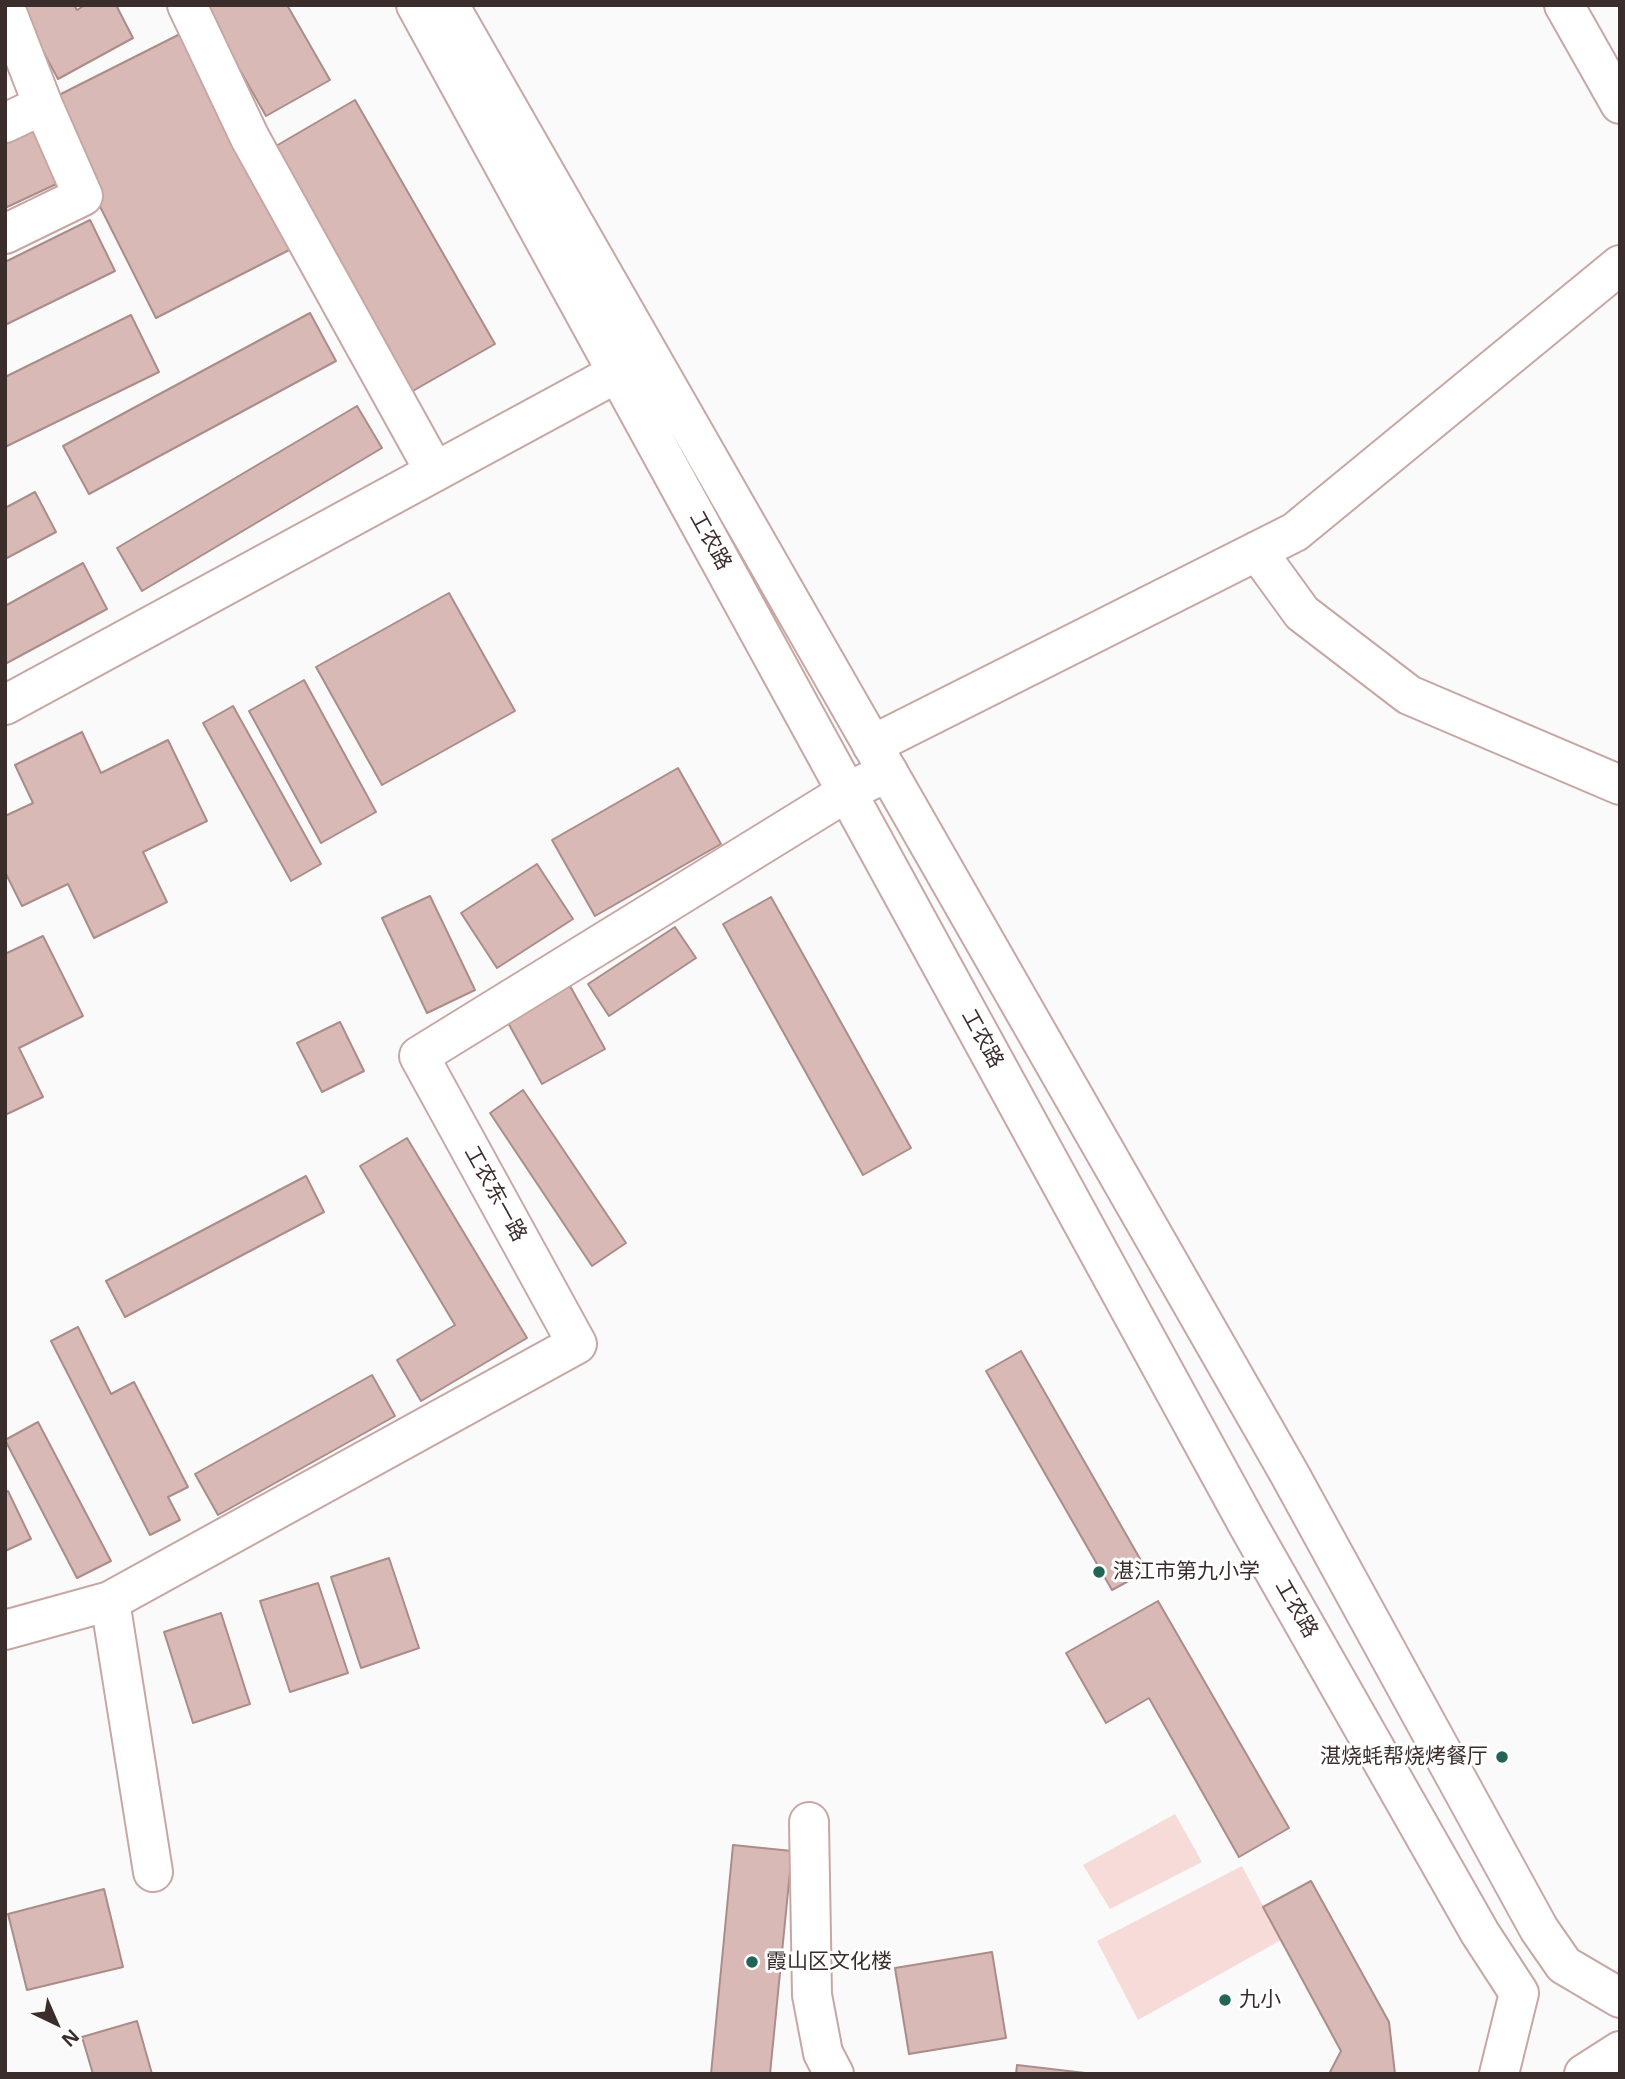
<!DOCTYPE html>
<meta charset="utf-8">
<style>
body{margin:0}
#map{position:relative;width:1625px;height:2079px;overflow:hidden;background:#fafafa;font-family:"Noto Sans",sans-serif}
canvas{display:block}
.frame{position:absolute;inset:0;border:7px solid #3a2d2c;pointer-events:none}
.north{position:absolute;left:21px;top:1988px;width:70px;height:70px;-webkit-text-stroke:5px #fff;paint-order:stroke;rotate:136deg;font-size:19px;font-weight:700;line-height:28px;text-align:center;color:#3a2d2c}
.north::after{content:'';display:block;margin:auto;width:24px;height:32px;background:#3a2d2c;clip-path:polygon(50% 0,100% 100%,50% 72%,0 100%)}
</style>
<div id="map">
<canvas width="1625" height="2079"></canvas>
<div class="frame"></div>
<div class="north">N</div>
</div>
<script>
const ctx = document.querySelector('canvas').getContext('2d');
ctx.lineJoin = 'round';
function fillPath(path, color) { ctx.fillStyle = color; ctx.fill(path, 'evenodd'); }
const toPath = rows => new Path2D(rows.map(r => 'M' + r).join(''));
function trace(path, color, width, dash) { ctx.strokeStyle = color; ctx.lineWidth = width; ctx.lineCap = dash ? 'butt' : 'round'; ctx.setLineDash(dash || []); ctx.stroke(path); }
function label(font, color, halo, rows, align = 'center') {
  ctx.font = font + ' "Noto Sans","Noto Sans SC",sans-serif'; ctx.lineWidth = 6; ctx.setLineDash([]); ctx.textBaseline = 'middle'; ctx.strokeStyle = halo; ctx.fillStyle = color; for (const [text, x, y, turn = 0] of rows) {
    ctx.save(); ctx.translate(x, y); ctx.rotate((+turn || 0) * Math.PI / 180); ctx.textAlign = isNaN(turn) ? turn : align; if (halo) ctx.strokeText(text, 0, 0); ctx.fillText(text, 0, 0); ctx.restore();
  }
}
fillPath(toPath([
 [1175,1814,1202,1862,1110,1909,1083,1865],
 [1242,1866,1281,1940,1138,2020,1097,1941]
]), '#f7dbd8');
const building = toPath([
 [18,5,74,5,77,10,85,5,116,5,133,38,58,79,18,5],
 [203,5,287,5,330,80,266,116,203,5],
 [188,30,297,246,156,318,47,101,188,30],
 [355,100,495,344,404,396,264,153,355,100],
 [37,117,67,179,5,208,5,132,37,117],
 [90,220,115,271,5,325,5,262,90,220],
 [310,313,336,361,89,494,63,446,310,313],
 [131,315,159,372,5,447,5,377,131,315],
 [357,406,382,448,142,591,117,548,357,406],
 [35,492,56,532,5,559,5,508,35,492],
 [83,563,107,609,5,664,5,606,83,563],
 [449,593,515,711,382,785,316,667,449,593],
 [304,680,376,812,321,843,249,711,304,680],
 [233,706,321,864,291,881,203,723,233,706],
 [82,732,101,773,168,740,207,821,143,852,167,902,94,938,68,884,22,906,5,872,5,816,33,803,15,765,82,732],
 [678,768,721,844,595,916,552,840,678,768],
 [537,864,573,919,497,968,461,913,537,864],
 [430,896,475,990,427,1013,382,918,430,896],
 [771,897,911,1148,863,1175,723,924,771,897],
 [675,927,696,958,609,1016,588,984,675,927],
 [43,936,83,1016,19,1048,43,1097,5,1115,5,954,43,936],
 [570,986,605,1049,542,1084,507,1021,570,986],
 [340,1022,364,1071,322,1092,297,1043,340,1022],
 [523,1090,626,1243,592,1266,490,1113,523,1090],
 [407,1138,527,1338,421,1401,397,1360,455,1325,360,1166,407,1138],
 [306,1176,324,1212,125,1317,106,1281,306,1176],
 [78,1327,111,1394,134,1382,188,1487,168,1497,180,1520,150,1535,51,1341,78,1327],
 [1021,1351,1147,1571,1112,1590,986,1371,1021,1351],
 [372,1375,395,1416,218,1515,195,1474,372,1375],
 [38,1422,111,1561,77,1578,5,1440,38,1422],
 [8,1491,31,1539,5,1551,5,1493,8,1491],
 [389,1558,419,1648,361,1668,331,1577,389,1558],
 [318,1583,348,1673,290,1692,260,1601,318,1583],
 [1158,1601,1289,1828,1239,1857,1149,1698,1106,1723,1066,1653,1158,1601],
 [221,1613,250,1704,193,1723,164,1632,221,1613],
 [733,1845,792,1851,770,2074,711,2074,733,1845],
 [1311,1881,1389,2022,1395,2074,1329,2074,1341,2051,1263,1907,1311,1881],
 [104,1889,123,1967,27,1990,8,1914,104,1889],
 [992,1952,1006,2038,909,2054,895,1968,992,1952],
 [137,2021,152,2074,93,2074,82,2037,137,2021],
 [1017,2065,1094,2074,1016,2074,1017,2065]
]);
fillPath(building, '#d9b9b5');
trace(building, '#ab8c89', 2);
const street = toPath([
 [187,5,250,138,435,472],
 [1564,5,1620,104],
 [5,123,43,105,8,15],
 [5,234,83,196,43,105],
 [1257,551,1302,613,1409,695,1620,785],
 [5,705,617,373],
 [872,745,1295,532,1620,265],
 [110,1601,153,1872],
 [5,1630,110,1601,577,1344,419,1056,847,792,888,772],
 [809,1822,812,1995,823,2053,834,2074]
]);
const secondary = toPath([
 [416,5,1248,1525,1480,1933,1519,1993,1499,2074],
 [449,5,1289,1473,1539,1929,1564,1965,1620,1998]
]);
const primary = toPath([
 [1584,2074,1620,2051]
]);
trace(street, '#c7a7a3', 42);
trace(secondary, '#c7a7a3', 42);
trace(primary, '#c7a7a3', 42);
trace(street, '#fff', 38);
trace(secondary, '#fff', 38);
trace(primary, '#fff', 38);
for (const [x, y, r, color] of [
 [1099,1572,7,"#226556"],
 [1502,1757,7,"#226556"],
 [752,1962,7,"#226556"],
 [1225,2000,7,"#226556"]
]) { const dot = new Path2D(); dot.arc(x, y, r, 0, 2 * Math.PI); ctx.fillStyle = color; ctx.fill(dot); trace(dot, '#fff', 2.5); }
label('21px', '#3a2d2c', '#fff', [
 ["工农路",710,541,61],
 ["工农路",982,1039,61],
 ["工农东一路",495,1194,61],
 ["工农路",1296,1609,60]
]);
label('21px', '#3a2d2c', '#fff', [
 ["湛江市第九小学",1113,1572],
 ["湛烧蚝帮烧烤餐厅",1488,1757,"right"],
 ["霞山区文化楼",766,1962],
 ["九小",1239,2000]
], 'left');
</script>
